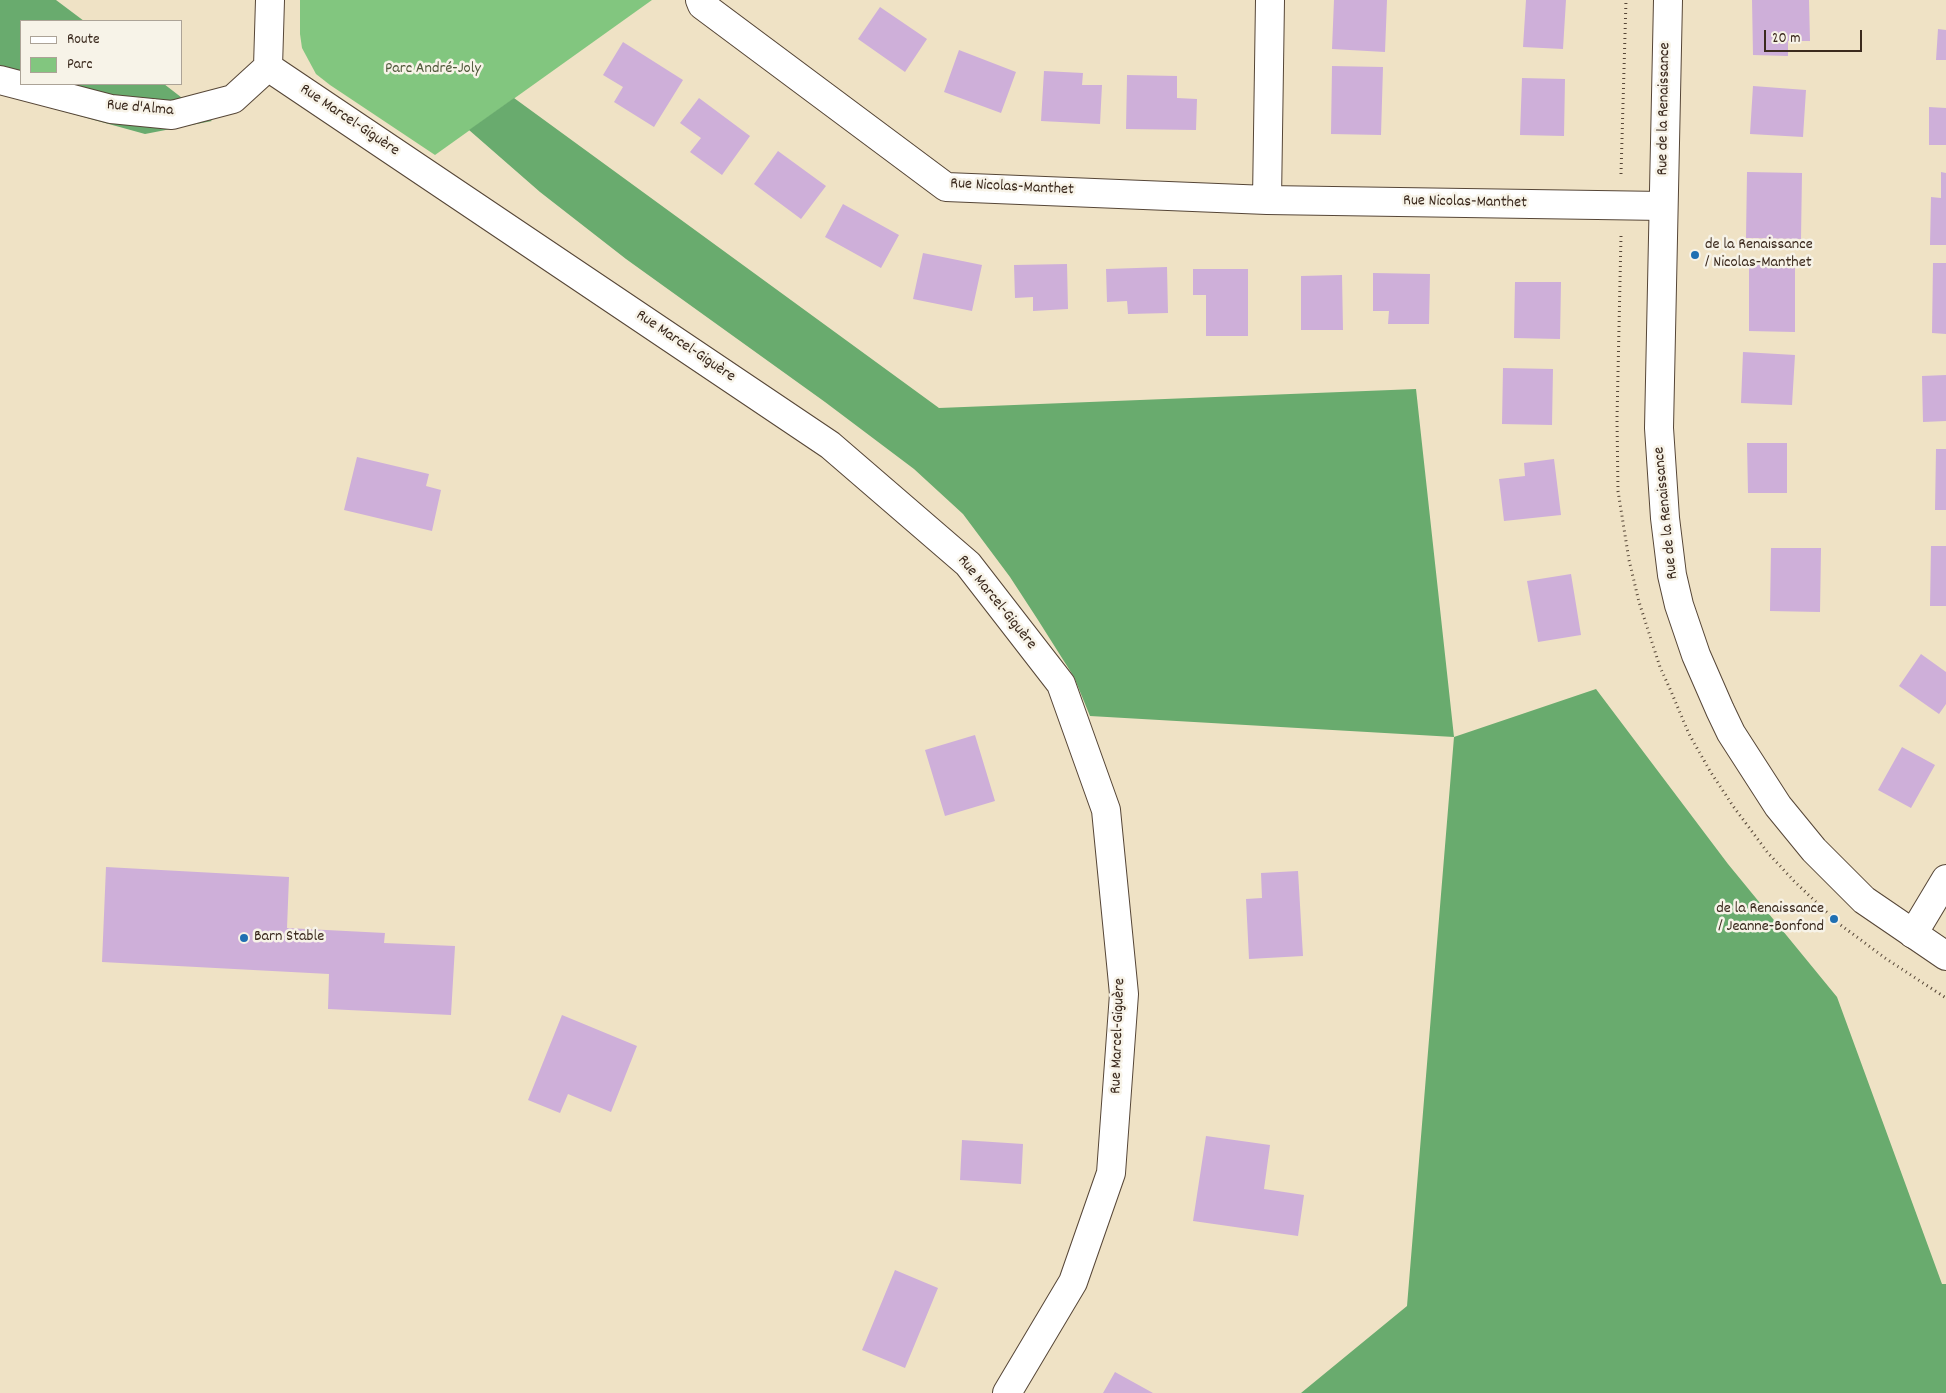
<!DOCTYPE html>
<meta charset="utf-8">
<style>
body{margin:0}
#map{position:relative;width:1946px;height:1393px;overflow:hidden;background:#efe2c5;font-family:Dekko,sans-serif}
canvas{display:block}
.legend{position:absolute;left:20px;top:20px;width:162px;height:65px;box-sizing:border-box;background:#f7f3e8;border:1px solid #aca397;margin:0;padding:6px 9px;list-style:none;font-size:15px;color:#3b2a1e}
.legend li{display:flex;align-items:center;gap:10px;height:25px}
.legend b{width:25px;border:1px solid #aca397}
.scale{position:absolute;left:1764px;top:30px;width:98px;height:22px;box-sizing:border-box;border:2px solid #3b2a1e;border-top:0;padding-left:6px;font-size:15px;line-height:18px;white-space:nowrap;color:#3b2a1e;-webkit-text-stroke:4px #f7f3e8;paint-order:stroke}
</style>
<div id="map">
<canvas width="1946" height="1393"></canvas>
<ul class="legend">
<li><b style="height:6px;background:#fff"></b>Route</li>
<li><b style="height:14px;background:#82c67f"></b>Parc</li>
</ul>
<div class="scale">20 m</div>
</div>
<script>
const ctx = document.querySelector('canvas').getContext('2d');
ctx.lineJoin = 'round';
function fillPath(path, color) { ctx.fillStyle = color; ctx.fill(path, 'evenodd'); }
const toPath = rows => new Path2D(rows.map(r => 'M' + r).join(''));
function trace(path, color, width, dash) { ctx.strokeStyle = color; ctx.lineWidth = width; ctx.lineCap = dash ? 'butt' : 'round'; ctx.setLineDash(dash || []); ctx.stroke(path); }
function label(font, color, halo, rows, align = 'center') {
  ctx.font = font + ' Dekko,sans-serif'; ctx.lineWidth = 5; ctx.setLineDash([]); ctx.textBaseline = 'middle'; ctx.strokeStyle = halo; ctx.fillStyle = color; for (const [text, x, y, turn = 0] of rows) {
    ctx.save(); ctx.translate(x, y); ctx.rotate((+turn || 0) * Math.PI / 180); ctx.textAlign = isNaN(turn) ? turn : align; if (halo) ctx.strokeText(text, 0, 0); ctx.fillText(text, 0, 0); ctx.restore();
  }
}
fillPath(toPath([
 [300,0,652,0,435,155,330,85,316,74,302,48,300,34]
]), '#82c67f');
fillPath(toPath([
 [0,0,56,0,84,21,21,21,21,84,164,84,212,121,145,134,0,94],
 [514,98,939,408,1416,389,1454,737,1596,689,1728,864,1837,997,1942,1284,1946,1284,1946,1393,1301,1393,1407,1306,1454,737,1090,716,1074,677,1038,620,1010,577,963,514,914,469,825,402,626,259,540,192,469,130]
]), '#69ab6e');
fillPath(toPath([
 [1334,0,1387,0,1385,52,1332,49],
 [1526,0,1566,0,1563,49,1523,47],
 [1752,0,1809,0,1810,41,1788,41,1788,56,1753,55],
 [880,7,927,39,905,72,858,39],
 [1938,29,1946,30,1946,60,1936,60],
 [623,42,683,80,654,127,614,102,623,87,603,75],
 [959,50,1016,72,1001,113,944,92],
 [1332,66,1383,67,1381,135,1331,134],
 [1044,71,1083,73,1082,85,1102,85,1100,124,1041,121],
 [1127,75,1177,76,1177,98,1197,99,1196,130,1126,129],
 [1522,78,1565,79,1564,136,1520,135],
 [1753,86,1806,90,1803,137,1750,134],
 [699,98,750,136,722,175,690,152,701,138,680,123],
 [1929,107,1946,108,1946,145,1929,145],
 [778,151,826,186,801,219,754,184],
 [1747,172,1802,173,1801,239,1746,238],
 [1941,172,1946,173,1946,245,1930,245,1931,197,1941,198],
 [843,204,899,235,881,268,825,237],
 [923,253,982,265,972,311,913,299],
 [1933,263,1946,263,1946,334,1932,333],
 [1067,264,1068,309,1033,311,1033,297,1015,298,1014,265],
 [1749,264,1795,264,1795,332,1749,331],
 [1167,267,1168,313,1128,314,1127,301,1107,302,1106,269],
 [1193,269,1248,269,1248,336,1206,336,1206,295,1193,295],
 [1373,273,1430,274,1429,324,1388,324,1389,311,1373,311],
 [1342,275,1343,330,1301,330,1301,276],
 [1515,282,1561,282,1560,339,1514,338],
 [1743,352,1795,355,1792,405,1741,403],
 [1503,368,1553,369,1552,425,1502,424],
 [1946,375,1946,421,1923,422,1922,376],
 [1747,443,1787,443,1787,493,1748,493],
 [1936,449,1946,449,1946,510,1935,510],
 [357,457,429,474,426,486,441,490,432,531,344,510],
 [1554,459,1561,515,1504,521,1499,479,1525,476,1524,463],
 [1931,546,1946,546,1946,606,1930,606],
 [1771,548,1821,548,1820,612,1770,611],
 [1571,574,1581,635,1538,642,1527,581],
 [1921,654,1946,672,1946,704,1939,714,1899,686],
 [975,735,995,801,945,816,925,750],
 [1902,747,1935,765,1911,808,1878,790],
 [106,867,289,877,287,928,385,933,384,943,455,946,451,1015,328,1009,329,974,102,962],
 [1298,871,1303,956,1249,959,1246,899,1262,898,1261,873],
 [562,1015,637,1046,611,1112,568,1094,560,1113,528,1100],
 [1206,1136,1270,1145,1264,1189,1304,1195,1298,1236,1193,1221],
 [962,1140,1023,1144,1021,1184,960,1180],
 [895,1270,938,1288,905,1368,862,1350],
 [1115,1372,1153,1393,1103,1393]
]), '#ceafd9');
const street = toPath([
 [700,0,702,5,946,187,1267,200,1663,206],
 [268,67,830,445,968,564,1061,684,1106,810,1124,994,1111,1173,1073,1282,1007,1393],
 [268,67,270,0],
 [0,80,111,109,172,115,233,99,268,67],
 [1267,200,1270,0],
 [1913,934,1946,879]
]);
const secondary = toPath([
 [1668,0,1659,428,1665,518,1672,575,1679,605,1696,655,1720,710,1731,733,1778,806,1814,850,1864,900,1946,956]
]);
trace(street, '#564637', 30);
trace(secondary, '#564637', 30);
trace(toPath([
 [1621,174,1626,0],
 [1621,236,1617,419,1618,491,1629,560,1639,602,1660,667,1670,689,1689,734,1710,771,1733,806,1768,853,1794,881,1838,923,1885,958,1946,998]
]), '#564637', 3, [1, 4]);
trace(street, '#fff', 28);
trace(secondary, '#fff', 28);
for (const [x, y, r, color] of [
 [1695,255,5,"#1f6fb2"],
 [1834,919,5,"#1f6fb2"],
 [244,938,5,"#1f6fb2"]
]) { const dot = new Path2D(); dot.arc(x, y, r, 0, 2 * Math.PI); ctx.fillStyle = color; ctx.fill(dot); trace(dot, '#f7f3e8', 2); }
label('16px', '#50593b', '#f7f3e8', [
 ["Parc André-Joly",433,70]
]);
label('16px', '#3b2a1e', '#f7f3e8', [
 ["Rue d'Alma",140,109,5],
 ["Rue de la Renaissance",1665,109,-89],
 ["Rue Marcel-Giguère",349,121,34],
 ["Rue Nicolas-Manthet",1012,188,3],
 ["Rue Nicolas-Manthet",1465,203,1],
 ["Rue Marcel-Giguère",685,347,34],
 ["Rue de la Renaissance",1667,513,-96],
 ["Rue Marcel-Giguère",996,603,51],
 ["Rue Marcel-Giguère",1119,1036,-88]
]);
label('16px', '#3b2a1e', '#f7f3e8', [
 ["de la Renaissance",1705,246],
 ["/ Nicolas-Manthet",1705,264],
 ["de la Renaissance",1824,910,"right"],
 ["/ Jeanne-Bonfond",1824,928,"right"],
 ["Barn Stable",254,938]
], 'left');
</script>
